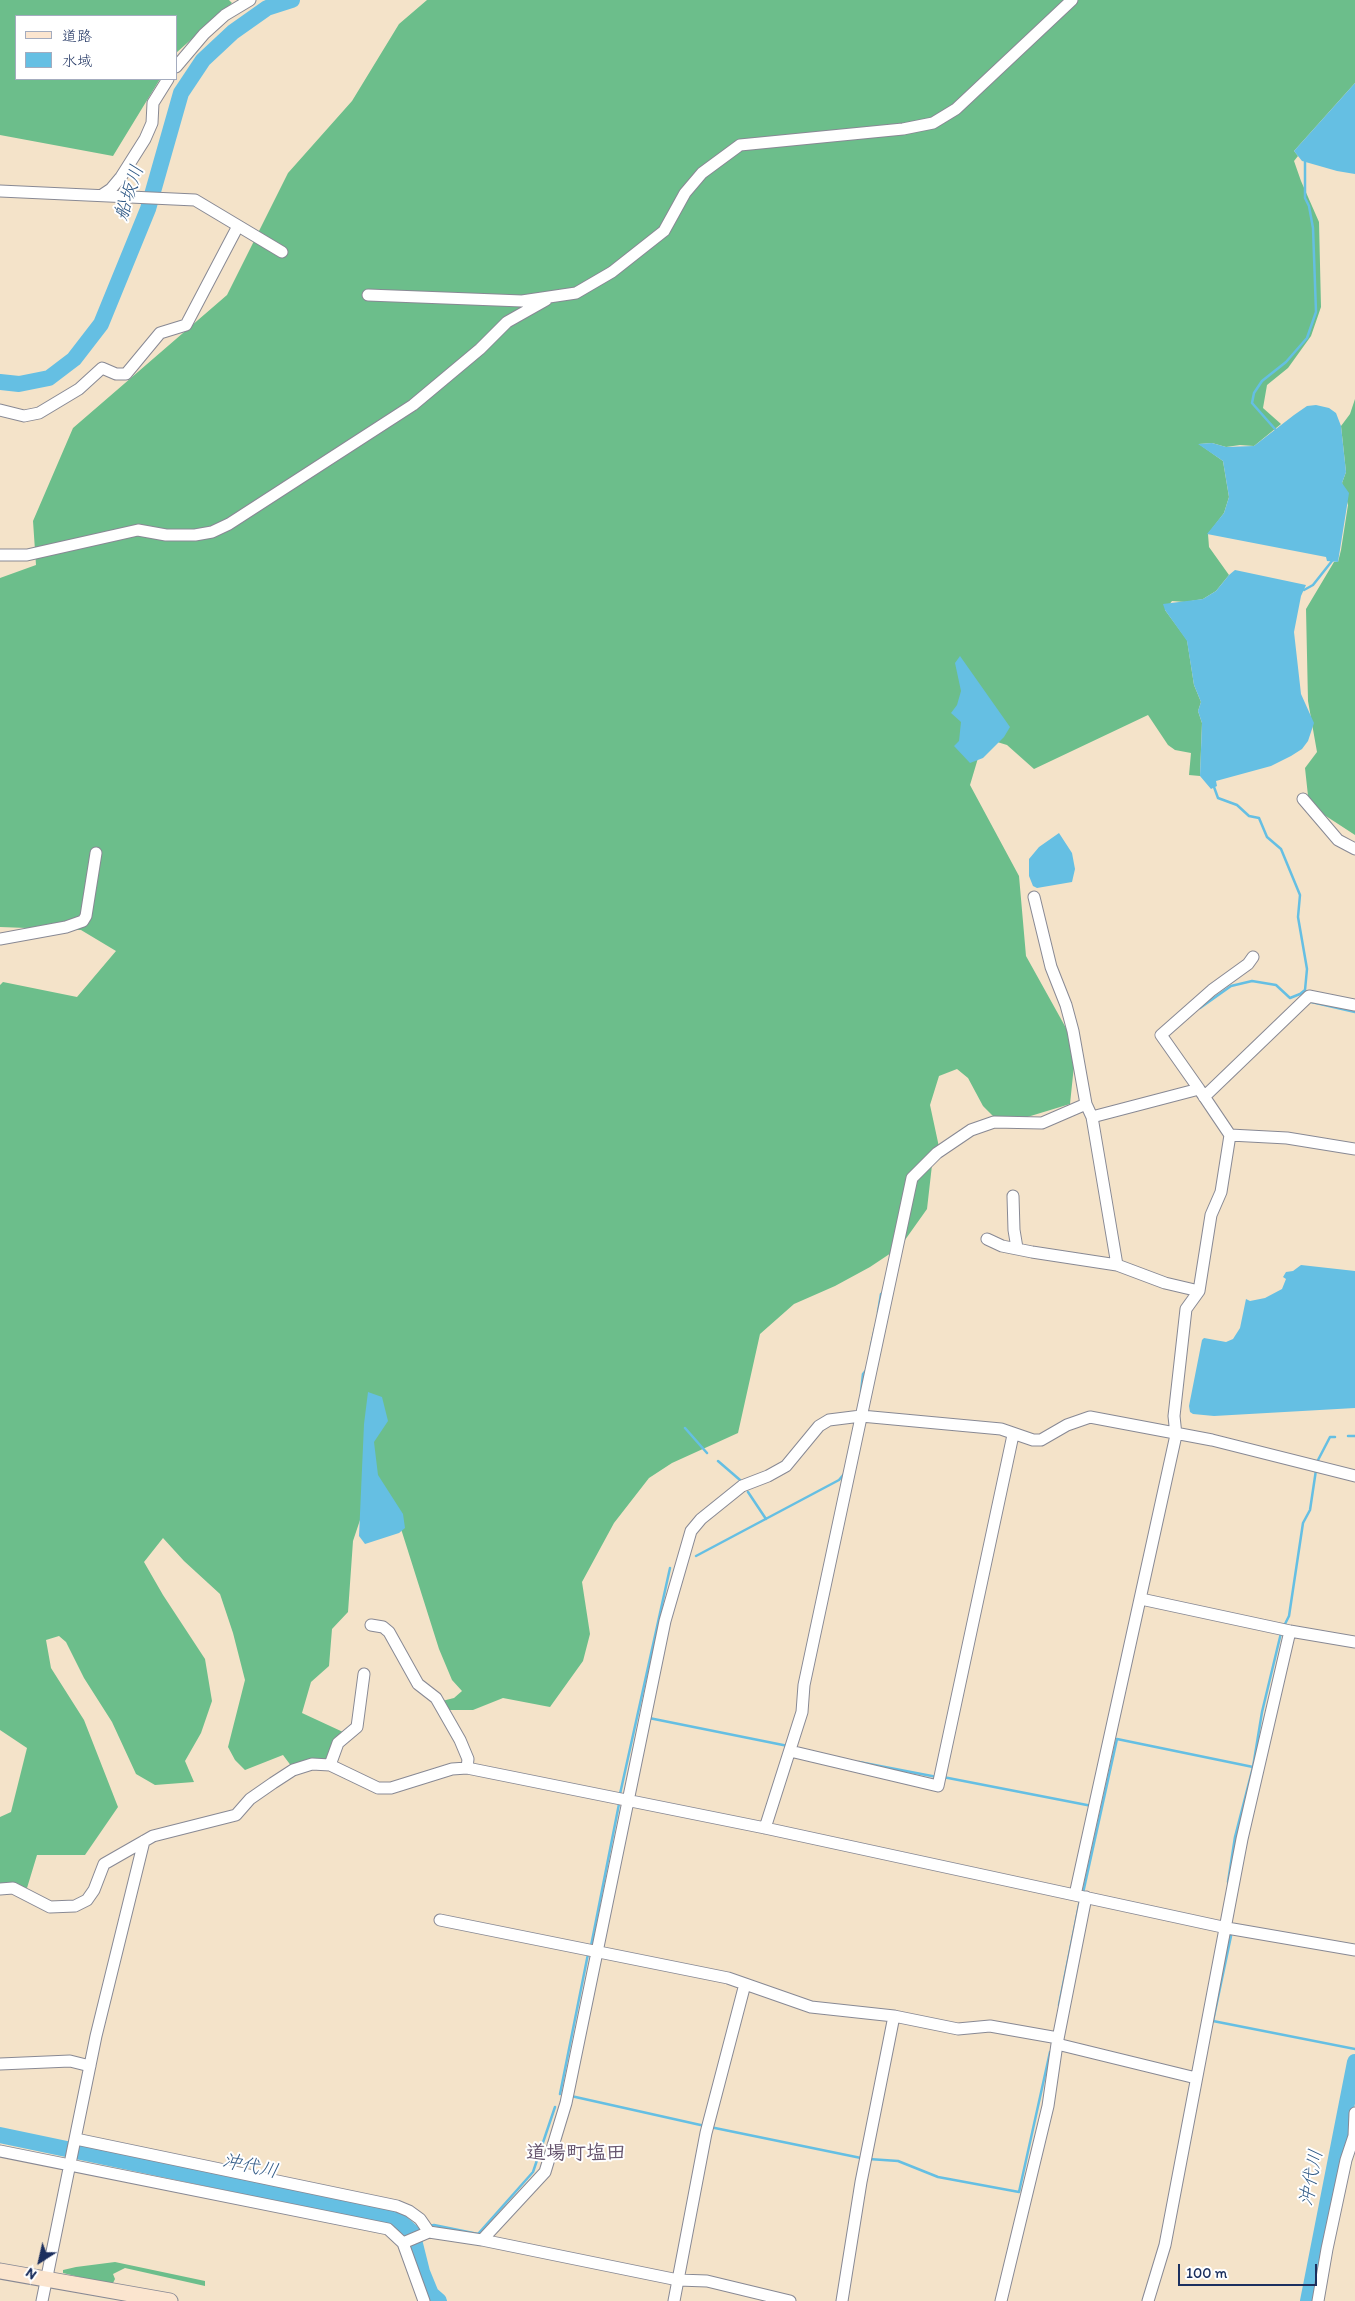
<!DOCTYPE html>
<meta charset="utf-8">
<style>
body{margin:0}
#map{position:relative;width:1355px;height:2301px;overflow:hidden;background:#f4e3c9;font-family:Itim,"Klee One",sans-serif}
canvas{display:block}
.legend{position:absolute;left:15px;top:15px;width:162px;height:65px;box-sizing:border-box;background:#fff;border:1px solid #a4acbf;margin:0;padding:6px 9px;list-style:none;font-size:15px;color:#1b2f5e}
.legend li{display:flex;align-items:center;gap:10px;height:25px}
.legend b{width:25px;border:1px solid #a4acbf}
.north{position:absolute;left:15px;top:2236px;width:50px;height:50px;-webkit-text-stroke:4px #fff;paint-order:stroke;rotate:215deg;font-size:14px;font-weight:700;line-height:20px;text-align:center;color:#1b2f5e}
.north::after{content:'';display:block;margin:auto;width:18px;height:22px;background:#1b2f5e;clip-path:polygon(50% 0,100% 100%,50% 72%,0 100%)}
.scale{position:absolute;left:1178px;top:2264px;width:139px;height:22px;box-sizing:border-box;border:2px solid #1b2f5e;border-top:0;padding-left:6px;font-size:15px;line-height:18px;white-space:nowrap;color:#1b2f5e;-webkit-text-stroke:4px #fff;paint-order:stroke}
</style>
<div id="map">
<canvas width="1355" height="2301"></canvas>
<ul class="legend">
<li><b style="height:6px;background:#fbe5cf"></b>道路</li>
<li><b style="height:14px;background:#65bfe3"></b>水域</li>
</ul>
<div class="north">N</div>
<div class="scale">100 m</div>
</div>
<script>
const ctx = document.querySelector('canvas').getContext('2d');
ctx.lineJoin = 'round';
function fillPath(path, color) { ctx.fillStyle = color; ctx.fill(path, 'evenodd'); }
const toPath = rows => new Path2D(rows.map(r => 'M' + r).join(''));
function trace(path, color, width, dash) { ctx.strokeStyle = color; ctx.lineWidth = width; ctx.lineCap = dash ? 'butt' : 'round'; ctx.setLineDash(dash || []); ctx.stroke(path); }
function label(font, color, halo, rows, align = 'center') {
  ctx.font = font + ' Itim,"Klee One",sans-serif'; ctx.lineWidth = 4; ctx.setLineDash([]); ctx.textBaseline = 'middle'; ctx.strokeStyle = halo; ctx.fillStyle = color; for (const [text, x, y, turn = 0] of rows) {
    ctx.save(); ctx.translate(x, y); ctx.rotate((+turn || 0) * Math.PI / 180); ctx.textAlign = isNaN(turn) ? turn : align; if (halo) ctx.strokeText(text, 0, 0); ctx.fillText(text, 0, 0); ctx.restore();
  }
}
fillPath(toPath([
 [0,0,229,0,232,3,176,53,176,16,16,16,16,79,160,79,113,156,0,135],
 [427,0,1355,0,1355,83,1294,151,1298,156,1294,161,1301,181,1319,222,1321,307,1311,336,1288,368,1267,385,1263,408,1281,424,1254,446,1240,445,1226,447,1212,443,1199,444,1223,461,1229,497,1224,513,1208,534,1209,547,1229,575,1216,591,1203,599,1185,602,1172,601,1165,610,1187,640,1194,685,1201,702,1198,711,1202,723,1200,776,1189,775,1191,753,1175,750,1168,745,1148,715,1034,769,1007,745,984,738,970,785,1019,876,1026,956,1076,1046,1070,1104,1024,1118,993,1116,983,1106,968,1078,957,1069,939,1076,930,1105,939,1147,932,1165,927,1209,900,1247,870,1267,835,1286,794,1304,760,1334,738,1433,672,1463,649,1478,614,1523,582,1582,590,1634,583,1661,550,1707,503,1698,473,1710,446,1710,442,1701,454,1698,462,1691,452,1680,439,1649,402,1532,383,1487,369,1493,353,1541,348,1612,332,1629,329,1666,311,1682,302,1713,343,1732,334,1744,327,1762,292,1767,283,1755,245,1770,235,1760,228,1747,245,1680,233,1633,220,1594,184,1561,163,1538,144,1562,163,1595,205,1659,212,1701,201,1733,185,1761,194,1782,155,1785,136,1774,112,1722,84,1678,66,1642,59,1636,46,1640,51,1668,84,1720,118,1807,85,1855,37,1855,27,1888,6,1884,0,1886,0,1817,11,1812,27,1748,0,1730,0,985,3,982,77,997,116,951,81,930,0,927,0,578,36,565,33,521,73,428,227,295,288,173,352,101,399,24],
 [1355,399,1355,835,1309,805,1305,768,1317,752,1308,701,1306,609,1334,562,1338,562,1341,550,1348,505,1342,483,1346,472,1341,426,1350,414],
 [115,2262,205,2281,205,2286,125,2268,113,2274,115,2279,112,2285,63,2273,63,2270,76,2267]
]), '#6cbe8b');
fillPath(toPath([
 [1355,83,1355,174,1337,171,1302,161,1294,151],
 [1316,405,1329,408,1336,413,1341,426,1346,472,1342,483,1349,493,1338,562,1327,561,1326,557,1207,534,1224,513,1229,497,1223,461,1198,444,1212,443,1226,447,1254,446,1294,415,1307,406],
 [1235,570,1306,585,1301,596,1294,632,1301,694,1314,723,1308,741,1302,749,1291,756,1271,766,1216,781,1217,786,1211,789,1200,776,1202,723,1198,711,1201,702,1194,685,1187,641,1165,610,1163,604,1203,599,1216,591,1229,575],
 [960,656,1010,727,1004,737,983,758,970,763,954,746,959,741,961,722,951,713,957,705,961,691,955,663],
 [1059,833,1072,853,1075,869,1072,882,1037,888,1033,886,1029,876,1029,859,1039,847],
 [1301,1265,1355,1271,1355,1408,1214,1416,1193,1414,1190,1412,1189,1406,1202,1340,1204,1338,1226,1342,1233,1339,1240,1328,1246,1299,1250,1301,1265,1298,1282,1289,1286,1279,1283,1277,1286,1272,1293,1271],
 [368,1392,382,1397,388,1421,374,1442,378,1475,403,1514,405,1528,399,1533,365,1544,359,1536,364,1424]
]), '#65bfe3');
trace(toPath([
 [1275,429,1252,403,1254,393,1262,381,1286,362,1307,338,1316,312,1313,228,1309,206,1305,198,1305,162],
 [1304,590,1313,585,1332,561],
 [1214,787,1218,798,1237,805,1249,816,1259,818,1267,837,1281,849,1300,895,1298,917,1307,969,1305,990,1300,994],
 [1307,1001,1355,1012],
 [1200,1008,1231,986,1252,981,1276,985,1290,998,1300,994],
 [878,1312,881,1294],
 [871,1346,875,1328],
 [861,1392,863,1374,867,1369],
 [685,1428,707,1453],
 [1348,1436,1355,1436],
 [718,1461,740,1480],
 [1317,1462,1330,1437,1335,1437],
 [748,1492,766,1519],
 [696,1556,839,1480,844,1474],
 [1284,1626,1289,1616,1303,1523,1310,1510,1316,1470],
 [649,1718,788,1746],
 [859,1762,937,1777],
 [943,1777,1092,1806],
 [620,1794,670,1568],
 [1228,1882,1235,1837,1253,1767,1262,1712,1281,1633],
 [1083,1893,1117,1739,1253,1767],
 [1229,1933,1231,1936,1213,2021,1355,2049],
 [591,1946,619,1804],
 [1059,2005,1080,1900],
 [560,2094,588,1954],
 [571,2096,705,2126],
 [710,2127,861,2158],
 [869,2159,898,2161,938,2177,1019,2192,1050,2052],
 [429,2226,434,2225,478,2234,533,2172,555,2107],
 [412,2232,422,2229]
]), '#65bfe3', 2.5);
trace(toPath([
 [0,382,19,384,49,378,74,359,101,324,148,209,181,93,203,60,233,32,267,8,292,0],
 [0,2135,396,2218,412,2232,422,2272,431,2294,439,2301],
 [1308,2301,1355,2062]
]), '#65bfe3', 16);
const street = toPath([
 [176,67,204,34,225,15,250,0],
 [0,191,195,200,282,252],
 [102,195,111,189,121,177,145,139,152,123,153,103,168,79],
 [368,295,522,301,576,293,612,272,664,231,685,193,702,173,740,145,903,129,933,123,956,109,1072,0],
 [0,410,24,416,39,413,79,389,102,368,116,374,126,374,160,333,186,325,238,226],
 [0,555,27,555,138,530,166,535,195,535,212,532,229,524,413,405,480,349,507,322,546,300],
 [1303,799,1338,840,1355,849],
 [1034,897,1051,967,1066,1005,1073,1031,1086,1104],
 [0,939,66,927,83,921,86,916,96,853],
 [1199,1089,1161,1035,1212,990,1248,964,1253,957],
 [1204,1097,1309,996,1355,1005],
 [1092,1117,1117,1265],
 [1230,1135,1287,1138,1355,1149],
 [1013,1196,1014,1230,1017,1248],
 [987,1239,1002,1246,1032,1252,1117,1265,1165,1283,1199,1291],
 [1141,1599,1290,1631,1355,1642],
 [371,1625,383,1627,389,1632,418,1684,436,1698,460,1740,468,1759,467,1768],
 [790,1751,938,1786,1013,1435],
 [330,1765,338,1743,357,1727,364,1674],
 [765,1828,802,1712,804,1685,912,1178,937,1153,971,1130,994,1122,1042,1123,1086,1104,1092,1117,1199,1089,1230,1135,1221,1192,1211,1215,1199,1291,1186,1309,1174,1416,1176,1435,1075,1895],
 [0,1889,13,1888,50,1907,75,1906,87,1900,94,1890,104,1864,153,1836,236,1815,250,1799,273,1783,293,1770,312,1764,330,1765,378,1788,391,1788,452,1769,467,1768,765,1828,1227,1928,1355,1950],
 [440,1920,728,1978,811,2007,894,2016,958,2029,990,2026,1058,2038],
 [1057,2044,1196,2078],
 [0,2064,70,2061,90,2066],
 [76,2139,397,2206,409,2211,420,2219,429,2232],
 [0,2151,388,2229,403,2243,424,2301],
 [482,2240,545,2172,566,2103,665,1621,691,1531,701,1519,742,1486,768,1476,786,1466,819,1426,829,1420,861,1416,1001,1429,1033,1440,1041,1440,1067,1425,1090,1417,1212,1440,1355,1476],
 [403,2243,429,2232,482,2240,678,2280,707,2281,790,2301],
 [42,2301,96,2036,144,1841],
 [674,2301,706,2133,745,1984],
 [842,2301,861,2182,894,2016],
 [1001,2301,1048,2106,1057,2044,1086,1897],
 [1148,2301,1165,2245,1242,1839,1290,1631],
 [1318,2301,1327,2249,1346,2160,1354,2136,1355,2113]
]);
const secondary = toPath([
 [0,2271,170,2301]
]);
trace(street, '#888994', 13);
trace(secondary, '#888994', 17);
trace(street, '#fff', 11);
trace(secondary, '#fbe5cf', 15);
label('italic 19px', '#315a86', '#fff', [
 ["船坂川",130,193,-72],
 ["沖代川",250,2167,12],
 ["沖代川",1312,2178,-79]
]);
label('bold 20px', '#66556e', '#fff', [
 ["道場町塩田",576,2154]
]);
</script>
